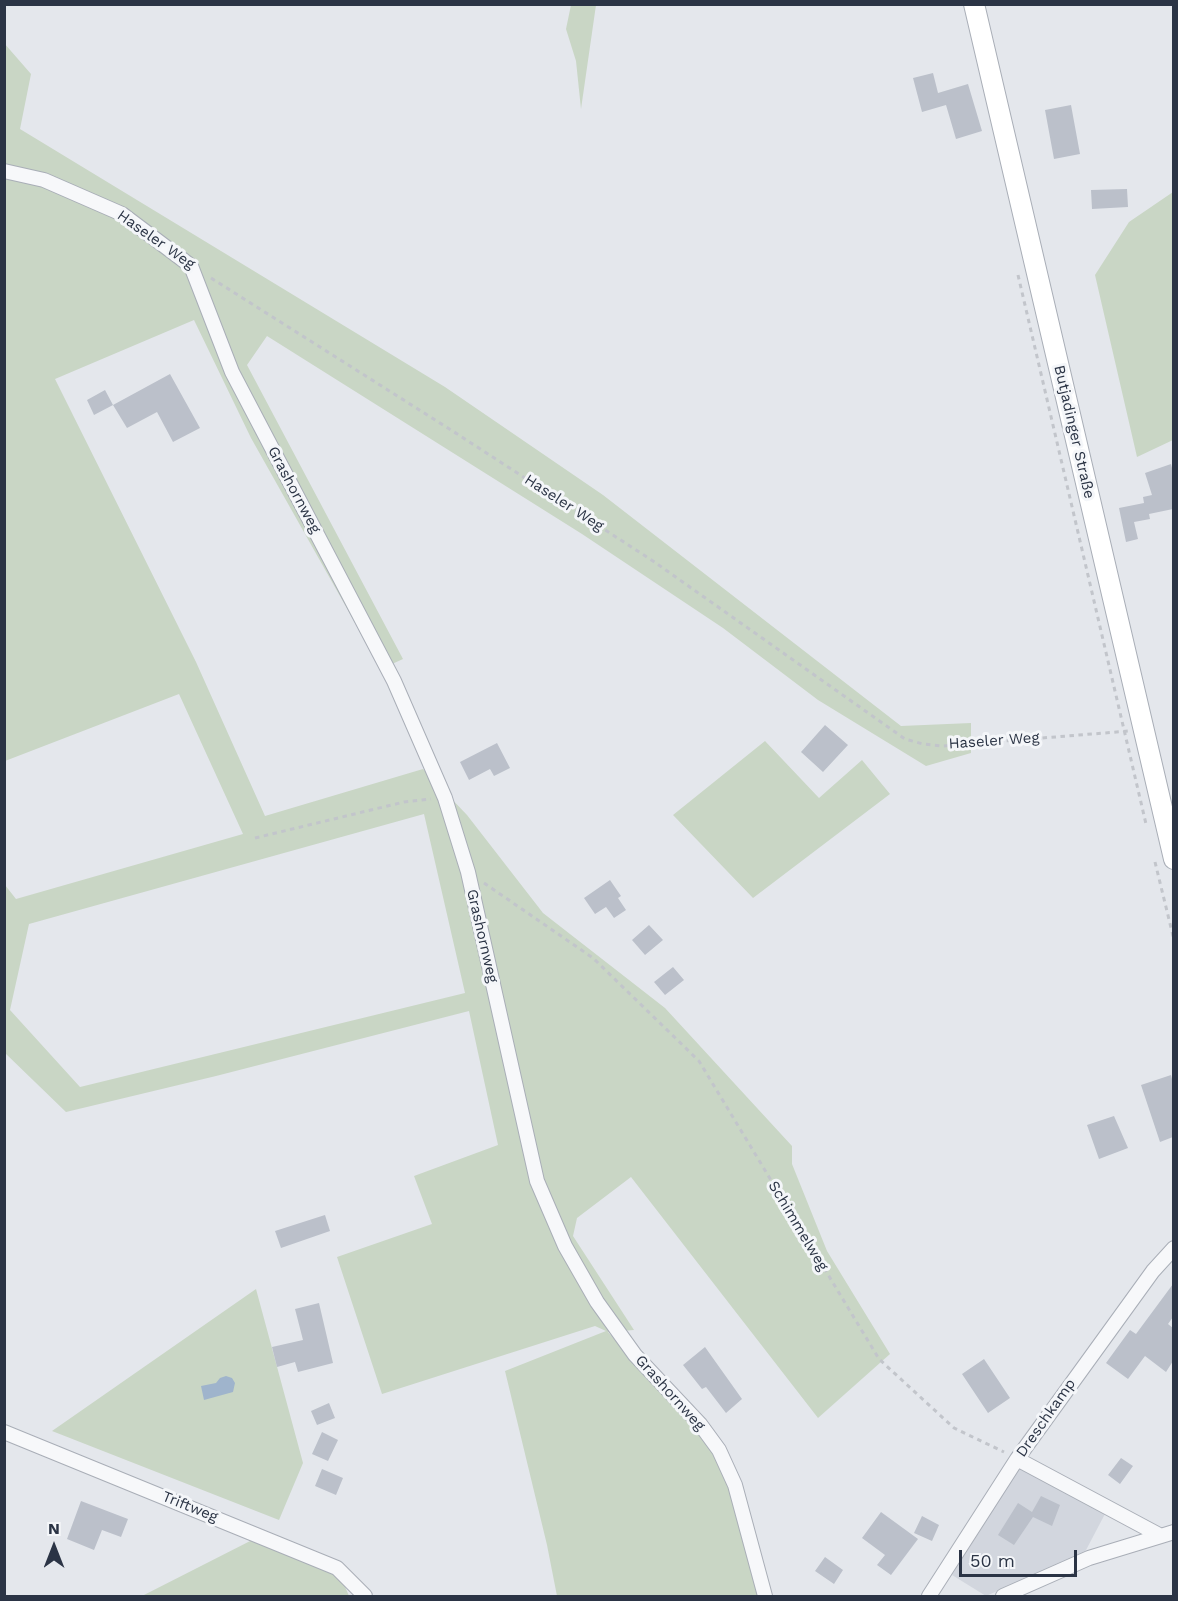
<!DOCTYPE html>
<meta charset="utf-8">
<style>
body{margin:0}
#map{position:relative;width:1178px;height:1601px;overflow:hidden;background:#e4e7ec;font-family:"Work Sans",sans-serif}
canvas{display:block}
.frame{position:absolute;inset:0;border:6px solid #2b3445;pointer-events:none}
.north{position:absolute;left:24px;top:1517px;width:60px;height:60px;-webkit-text-stroke:4px #f4f6f9;paint-order:stroke;rotate:0deg;font-size:16px;font-weight:700;line-height:24px;text-align:center;color:#2b3445}
.north::after{content:'';display:block;margin:auto;width:21px;height:27px;background:#2b3445;clip-path:polygon(50% 0,100% 100%,50% 72%,0 100%)}
.scale{position:absolute;left:959px;top:1550px;width:118px;height:27px;box-sizing:border-box;border:3px solid #2b3445;border-top:0;padding-left:8px;font-size:18px;line-height:21px;white-space:nowrap;color:#2b3445;-webkit-text-stroke:4px #f4f6f9;paint-order:stroke}
</style>
<div id="map">
<canvas width="1178" height="1601"></canvas>
<div class="frame"></div>
<div class="north">N</div>
<div class="scale">50 m</div>
</div>
<script>
const ctx = document.querySelector('canvas').getContext('2d');
ctx.lineJoin = 'round';
function fillPath(path, color) { ctx.fillStyle = color; ctx.fill(path, 'evenodd'); }
const toPath = rows => new Path2D(rows.map(r => 'M' + r).join(''));
function trace(path, color, width, dash) { ctx.strokeStyle = color; ctx.lineWidth = width; ctx.lineCap = dash ? 'butt' : 'round'; ctx.setLineDash(dash || []); ctx.stroke(path); }
function label(font, color, halo, rows, align = 'center') {
  ctx.font = font + ' "Work Sans",sans-serif'; ctx.lineWidth = 6; ctx.setLineDash([]); ctx.textBaseline = 'middle'; ctx.strokeStyle = halo; ctx.fillStyle = color; for (const [text, x, y, turn = 0] of rows) {
    ctx.save(); ctx.translate(x, y); ctx.rotate((+turn || 0) * Math.PI / 180); ctx.textAlign = isNaN(turn) ? turn : align; if (halo) ctx.strokeText(text, 0, 0); ctx.fillText(text, 0, 0); ctx.restore();
  }
}
fillPath(toPath([
 [1019,1468,1106,1512,1085,1552,986,1596,952,1575]
]), '#d2d6de');
fillPath(toPath([
 [571,5,596,5,581,109,576,61,566,29],
 [4,43,31,74,20,129,445,387,603,495,901,726,971,723,971,753,926,766,818,700,723,628,582,534,267,336,247,365,403,659,381,669,251,438,194,320,55,379,196,662,265,816,423,769,467,815,543,913,665,1008,792,1146,792,1164,827,1251,890,1354,818,1418,631,1177,577,1218,573,1236,634,1330,608,1332,708,1445,730,1488,758,1596,557,1596,547,1545,505,1371,606,1331,595,1326,382,1394,337,1257,432,1224,414,1176,498,1145,469,1011,216,1076,66,1112,5,1053,5,885,16,899,243,834,179,694,5,761],
 [424,814,465,993,80,1087,10,1010,29,924],
 [1173,192,1173,440,1137,457,1095,275,1129,222],
 [765,741,819,798,862,760,890,794,753,898,673,815],
 [256,1289,303,1463,279,1520,52,1431],
 [260,1536,337,1568,349,1596,142,1596]
]), '#c9d6c5');
fillPath(toPath([
 [226,1376,232,1378,235,1383,233,1392,204,1400,201,1386,216,1383,220,1378]
]), '#9fb4cc');
fillPath(toPath([
 [933,73,938,93,968,84,982,131,956,139,946,105,922,112,913,78],
 [1071,105,1080,154,1054,159,1045,110],
 [1127,189,1128,207,1092,209,1091,190],
 [170,374,200,428,173,442,157,412,127,428,113,405],
 [105,390,113,405,94,415,87,400],
 [1171,464,1173,472,1173,509,1149,514,1150,519,1134,522,1138,539,1126,542,1119,508,1144,503,1143,497,1152,495,1145,473],
 [825,725,848,745,823,772,801,752],
 [497,743,510,768,494,776,490,769,469,780,460,762],
 [610,880,621,896,618,898,626,910,614,918,606,907,595,914,584,898],
 [649,925,663,940,645,955,632,940],
 [673,967,684,980,665,995,654,982],
 [1171,1075,1173,1083,1173,1137,1160,1142,1141,1085],
 [1114,1116,1128,1148,1099,1159,1087,1125],
 [325,1215,330,1231,281,1248,275,1231],
 [1173,1284,1173,1317,1168,1324,1173,1328,1173,1361,1166,1372,1145,1356,1128,1379,1106,1363,1130,1330,1136,1334],
 [319,1303,333,1363,298,1372,295,1362,277,1367,272,1347,303,1340,295,1309],
 [705,1347,742,1399,726,1413,706,1387,702,1389,683,1365],
 [984,1359,1010,1398,988,1413,962,1374],
 [329,1403,335,1418,317,1425,311,1411],
 [322,1432,338,1440,328,1461,312,1454],
 [1121,1458,1133,1466,1120,1484,1108,1475],
 [322,1469,343,1478,336,1495,315,1486],
 [1041,1496,1060,1505,1052,1526,1033,1517,1014,1545,998,1535,1018,1503,1032,1512],
 [81,1501,128,1519,121,1537,102,1530,94,1550,67,1539],
 [881,1512,918,1539,891,1575,877,1565,885,1555,862,1538],
 [922,1516,939,1525,932,1541,914,1533],
 [825,1557,843,1570,834,1584,815,1571]
]), '#bbc0ca');
const street = toPath([
 [4,171,44,180,122,214,191,266,232,372,394,681,445,798,468,872,537,1181,565,1246,597,1302,635,1355,700,1424,719,1450,735,1485,765,1596],
 [4,1432,337,1568,365,1596],
 [1017,1459,1161,1536],
 [929,1596,1017,1459,1153,1271,1174,1248],
 [1003,1596,1089,1558,1174,1532]
]);
const secondary = toPath([
 [974,4,1174,859]
]);
trace(street, '#a9aeb7', 16);
trace(secondary, '#a9aeb7', 22);
trace(toPath([
 [1018,275,1146,824],
 [211,278,451,430,653,561,905,739,923,744,943,746,1129,731],
 [255,838,404,802,431,799],
 [1155,862,1174,940],
 [484,883,593,958,699,1061,879,1359,954,1428,1004,1452]
]), '#c2c5cb', 3, [4.5, 4.5]);
trace(street, '#f7f8fa', 14);
trace(secondary, '#fff', 20);
label('15px', '#2b3445', '#f4f6f9', [
 ["Haseler Weg",156,240,35],
 ["Butjadinger Straße",1074,432,77],
 ["Grashornweg",294,490,62],
 ["Haseler Weg",564,503,33],
 ["Haseler Weg",994,741,-4],
 ["Grashornweg",482,936,77],
 ["Schimmelweg",798,1226,59],
 ["Grashornweg",670,1393,48],
 ["Dreschkamp",1046,1418,-55],
 ["Triftweg",190,1507,22]
]);
</script>
